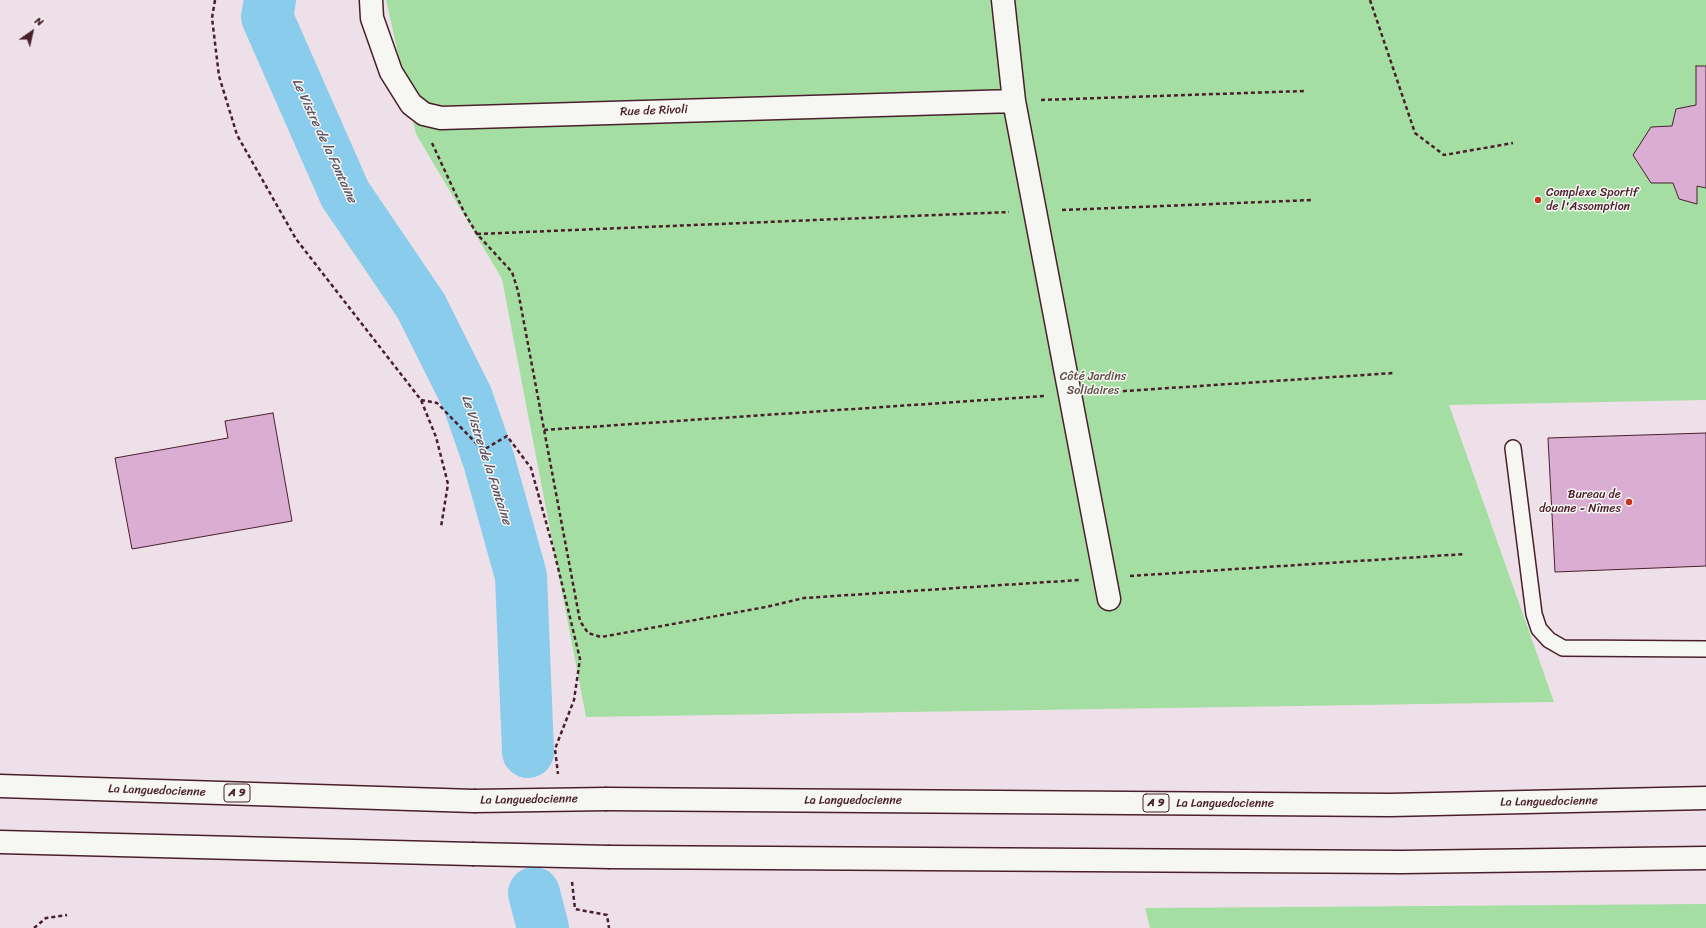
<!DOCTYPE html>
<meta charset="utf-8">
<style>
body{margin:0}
#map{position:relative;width:1706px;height:928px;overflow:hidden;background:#eee0e9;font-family:Sriracha,sans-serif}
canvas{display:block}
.north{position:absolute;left:12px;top:12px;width:40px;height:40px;-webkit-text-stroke:3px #f6f6f2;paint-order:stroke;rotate:34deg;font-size:11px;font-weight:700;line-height:16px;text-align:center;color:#4a1f2b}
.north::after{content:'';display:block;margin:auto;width:14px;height:18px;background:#4a1f2b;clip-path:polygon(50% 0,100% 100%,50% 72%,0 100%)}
</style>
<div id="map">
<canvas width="1706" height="928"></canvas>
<div class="north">N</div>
</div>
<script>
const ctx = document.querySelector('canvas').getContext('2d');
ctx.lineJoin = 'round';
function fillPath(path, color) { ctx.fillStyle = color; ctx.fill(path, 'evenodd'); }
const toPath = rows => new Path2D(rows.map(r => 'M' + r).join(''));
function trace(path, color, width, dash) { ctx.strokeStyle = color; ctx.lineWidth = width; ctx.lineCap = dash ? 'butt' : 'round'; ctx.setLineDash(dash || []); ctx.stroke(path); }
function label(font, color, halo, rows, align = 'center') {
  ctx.font = font + ' Sriracha,sans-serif'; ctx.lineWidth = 3; ctx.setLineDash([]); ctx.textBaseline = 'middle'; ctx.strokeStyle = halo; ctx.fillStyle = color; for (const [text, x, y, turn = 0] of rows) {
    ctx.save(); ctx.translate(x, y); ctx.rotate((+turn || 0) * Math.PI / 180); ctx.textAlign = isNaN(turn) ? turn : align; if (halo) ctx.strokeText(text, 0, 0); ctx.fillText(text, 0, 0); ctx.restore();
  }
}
fillPath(toPath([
 [386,0,1706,0,1706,400,1449,405,1554,702,586,717,502,279,416,134],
 [1706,904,1706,928,1150,928,1145,908]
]), '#a5dea3');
trace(toPath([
 [270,0,267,17,345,194,421,306,467,398,489,461,521,576,528,752],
 [534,893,543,928]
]), '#8acceb', 52);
const building = toPath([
 [1696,66,1706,66,1706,188,1697,186,1697,204,1679,199,1673,183,1651,183,1633,155,1651,127,1672,126,1676,109,1696,105,1696,66],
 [273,413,292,521,132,549,115,458,228,438,225,421,273,413],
 [1706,433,1706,566,1555,572,1548,438,1706,433]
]);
fillPath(building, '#daaed3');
trace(building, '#4a1f2b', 1);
const lane = toPath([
 [1513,448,1534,614,1539,629,1549,640,1563,648,1706,649]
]);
const street = toPath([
 [371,0,372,18,391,72,411,104,424,114,441,118,1014,101],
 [1003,0,1014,101,1109,599]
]);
const highway = toPath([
 [0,786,474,801],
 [607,799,1390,805,1706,798],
 [0,842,472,854],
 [610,857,1402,862,1706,858]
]);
trace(lane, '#4a1f2b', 18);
trace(street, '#4a1f2b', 25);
trace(highway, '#4a1f2b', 25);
trace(toPath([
 [215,0,212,18,219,76,237,135,296,239,421,400,436,437,448,484,441,527],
 [1370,0,1415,133,1444,155,1513,143],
 [1041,100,1304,91],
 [432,143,464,212,477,234,512,272,518,291,580,621,588,633,601,637,766,607,804,598,1079,580],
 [1062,210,1313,200],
 [477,234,1009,212],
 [1095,393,1394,373],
 [421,400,437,403,478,445,485,449,507,436,531,468,554,551,580,659,574,700,555,749,558,774],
 [544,430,1045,396],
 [1130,576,1465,554],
 [572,882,575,909,607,915,609,928],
 [34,928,46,918,67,915]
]), '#4a1f2b', 2.5, [4, 3]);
trace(lane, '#f6f6f2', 15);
trace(street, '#f6f6f2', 22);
trace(highway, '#f6f6f2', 22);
const highwayBridge = toPath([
 [474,801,607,799],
 [472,854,610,857]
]);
trace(highwayBridge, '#4a1f2b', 25, []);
trace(highwayBridge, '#f6f6f2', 22);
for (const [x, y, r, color] of [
 [1538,200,4,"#c8321e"],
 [1629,502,4,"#c8321e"]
]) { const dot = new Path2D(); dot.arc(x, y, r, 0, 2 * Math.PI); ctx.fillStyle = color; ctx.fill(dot); trace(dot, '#f6f6f2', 1.5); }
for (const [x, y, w] of [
 [237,793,26],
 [1156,803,26]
]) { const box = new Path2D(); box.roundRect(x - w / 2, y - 9, w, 18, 3); ctx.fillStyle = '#f6f6f2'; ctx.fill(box); trace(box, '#4a1f2b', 1); }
label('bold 11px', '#4a1f2b', null, [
 ["A 9",237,793],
 ["A 9",1156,803]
]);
label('12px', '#4a1f2b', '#f6f6f2', [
 ["Rue de Rivoli",654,111,-2],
 ["La Languedocienne",157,791,2],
 ["La Languedocienne",529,800,-1],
 ["La Languedocienne",853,801],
 ["La Languedocienne",1549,802,-1],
 ["La Languedocienne",1225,804]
]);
label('12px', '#4a1f2b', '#f6f6f2', [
 ["Complexe Sportif",1546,193],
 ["de l'Assomption",1546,207],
 ["Bureau de",1621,495,"right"],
 ["douane - Nîmes",1621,509,"right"]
], 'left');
label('12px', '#614f49', '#f6f6f2', [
 ["Côté Jardins",1093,377],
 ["Solidaires",1093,391]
]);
label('italic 13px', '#5d5365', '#f6f6f2', [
 ["Le Vistre de la Fontaine",324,141,65],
 ["Le Vistre de la Fontaine",486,460,72]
]);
</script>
